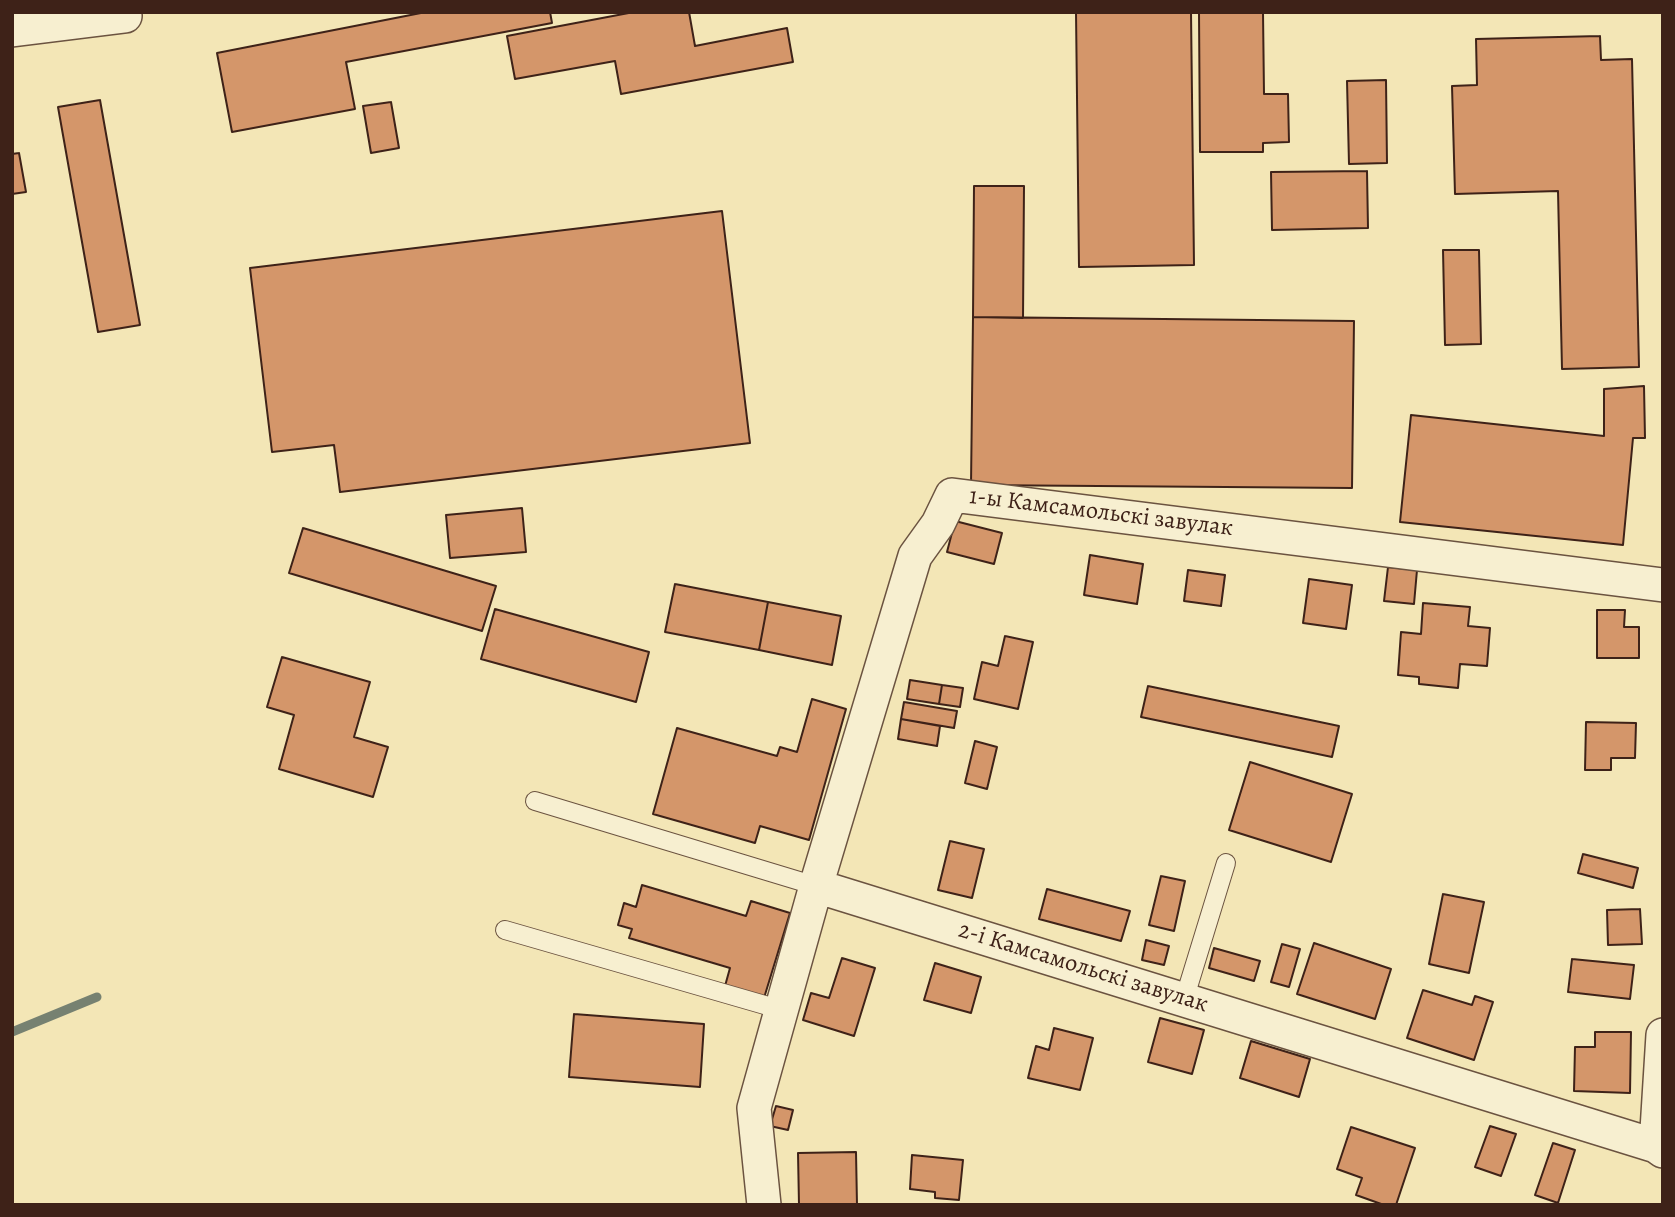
<!DOCTYPE html>
<meta charset="utf-8">
<style>
body{margin:0}
#map{position:relative;width:1675px;height:1217px;overflow:hidden;background:#f3e6b6;font-family:Alegreya,serif}
canvas{display:block}
.frame{position:absolute;inset:0;border:14px solid #3e2218;pointer-events:none}
</style>
<div id="map">
<canvas width="1675" height="1217"></canvas>
<div class="frame"></div>
</div>
<script>
const ctx = document.querySelector('canvas').getContext('2d');
ctx.lineJoin = 'round';
const toPath = rows => new Path2D(rows.map(r => 'M' + r).join(''));
function trace(path, color, width, dash) { ctx.strokeStyle = color; ctx.lineWidth = width; ctx.lineCap = dash ? 'butt' : 'round'; ctx.setLineDash(dash || []); ctx.stroke(path); }
function fillPath(path, color) { ctx.fillStyle = color; ctx.fill(path, 'evenodd'); }
function label(font, color, halo, rows, align = 'center') {
  ctx.font = font + ' Alegreya,serif'; ctx.lineWidth = 5; ctx.setLineDash([]); ctx.textBaseline = 'middle'; ctx.strokeStyle = halo; ctx.fillStyle = color; for (const [text, x, y, turn = 0] of rows) {
    ctx.save(); ctx.translate(x, y); ctx.rotate((+turn || 0) * Math.PI / 180); ctx.textAlign = isNaN(turn) ? turn : align; if (halo) ctx.strokeText(text, 0, 0); ctx.fillText(text, 0, 0); ctx.restore();
  }
}
trace(toPath([
 [12,1032,97,997]
]), '#768171', 9);
const building = toPath([
 [426,12,550,12,552,23,346,62,355,109,232,132,217,53,426,12],
 [634,12,689,12,695,46,787,28,793,62,621,94,615,61,515,79,507,36,634,12],
 [1076,12,1191,12,1194,265,1079,267,1076,12],
 [1199,12,1263,12,1264,94,1288,94,1289,142,1263,143,1263,152,1200,152,1199,12],
 [1600,36,1601,60,1632,59,1639,367,1562,369,1558,191,1455,194,1452,86,1477,85,1476,39,1600,36],
 [1386,80,1387,163,1349,164,1347,81,1386,80],
 [100,100,140,325,98,332,58,107,100,100],
 [391,102,399,148,371,153,363,106,391,102],
 [19,153,26,192,12,194,12,154,19,153],
 [1367,171,1368,228,1272,230,1271,172,1367,171],
 [974,186,1024,186,1023,318,973,317,974,186],
 [722,211,750,443,340,492,334,445,272,452,250,268,722,211],
 [1443,250,1479,250,1481,344,1445,345,1443,250],
 [973,317,1354,321,1352,488,971,485,973,317],
 [1644,386,1645,438,1633,438,1623,545,1400,522,1411,415,1604,436,1604,389,1644,386],
 [522,508,526,552,450,558,446,515,522,508],
 [955,521,1002,533,994,564,947,552,955,521],
 [303,528,496,586,482,631,289,573,303,528],
 [1090,555,1143,564,1137,604,1084,595,1090,555],
 [1388,567,1417,570,1414,604,1384,601,1388,567],
 [1188,570,1225,575,1221,606,1184,601,1188,570],
 [1309,579,1352,585,1346,629,1303,623,1309,579],
 [675,584,768,602,759,650,665,632,675,584],
 [768,602,841,616,832,665,759,650,768,602],
 [1423,603,1470,607,1468,626,1490,628,1487,666,1460,664,1458,688,1419,684,1419,677,1398,675,1401,632,1421,634,1423,603],
 [495,609,649,652,636,702,481,659,495,609],
 [1597,610,1625,610,1624,627,1639,627,1639,658,1597,658,1597,610],
 [1005,636,1033,642,1018,709,974,699,982,662,998,666,1005,636],
 [282,657,370,682,354,737,388,747,373,797,279,769,294,715,267,707,282,657],
 [910,680,942,685,939,704,907,699,910,680],
 [942,685,963,688,960,707,939,704,942,685],
 [1148,686,1339,726,1332,757,1141,717,1148,686],
 [812,699,846,709,809,840,760,826,755,843,653,814,677,728,777,756,780,747,797,752,812,699],
 [904,702,957,711,954,728,901,719,904,702],
 [901,719,940,726,937,746,898,739,901,719],
 [1586,722,1636,723,1635,758,1611,758,1611,770,1585,770,1586,722],
 [975,741,997,747,987,789,965,783,975,741],
 [1250,762,1352,794,1331,862,1229,830,1250,762],
 [950,841,984,849,972,898,938,890,950,841],
 [1583,854,1638,868,1633,888,1578,873,1583,854],
 [1161,876,1185,881,1174,931,1149,925,1161,876],
 [642,885,746,916,751,901,790,913,764,998,725,986,730,968,629,938,632,929,618,925,624,903,636,907,642,885],
 [1047,889,1130,911,1121,941,1039,919,1047,889],
 [1443,894,1484,902,1469,973,1429,964,1443,894],
 [1640,909,1642,944,1608,945,1607,910,1640,909],
 [1146,940,1169,946,1164,965,1142,960,1146,940],
 [1314,943,1391,969,1375,1019,1297,994,1314,943],
 [1282,944,1300,949,1289,987,1271,982,1282,944],
 [1214,948,1260,961,1254,981,1209,968,1214,948],
 [842,958,875,968,854,1036,803,1020,811,993,829,998,842,958],
 [1572,959,1634,965,1630,999,1568,992,1572,959],
 [935,963,981,977,971,1013,924,1000,935,963],
 [1423,990,1472,1005,1475,996,1493,1002,1474,1060,1407,1038,1423,990],
 [574,1014,704,1024,700,1087,569,1077,574,1014],
 [1160,1018,1204,1030,1192,1074,1148,1062,1160,1018],
 [1054,1028,1093,1038,1080,1090,1028,1078,1036,1046,1049,1050,1054,1028],
 [1595,1032,1631,1032,1630,1093,1574,1091,1575,1047,1595,1047,1595,1032],
 [1251,1041,1310,1059,1299,1097,1240,1078,1251,1041],
 [776,1106,793,1110,788,1130,770,1126,776,1106],
 [1490,1126,1516,1134,1501,1176,1475,1167,1490,1126],
 [1351,1127,1415,1148,1396,1205,1384,1205,1356,1195,1362,1178,1337,1169,1351,1127],
 [1553,1143,1575,1150,1558,1203,1535,1195,1553,1143],
 [856,1152,857,1205,799,1205,798,1153,856,1152],
 [912,1155,963,1160,959,1200,935,1198,935,1192,910,1189,912,1155]
]);
fillPath(building, '#d4966a');
trace(building, '#3e2218', 2);
const lane = toPath([
 [535,801,816,886],
 [505,930,782,1010],
 [1184,1000,1226,863]
]);
const street = toPath([
 [12,30,125,16,124,12],
 [816,886,1656,1146,1663,1151],
 [1656,1146,1663,1035],
 [764,1205,754,1108,816,886,915,556,938,524,952,495,1663,585]
]);
trace(lane, '#6b5340', 20);
trace(street, '#6b5340', 36);
trace(lane, '#f7efd0', 18);
trace(street, '#f7efd0', 33);
label('24px', '#3e2218', '#f7efd0', [
 ["1-ы Камсамольскі завулак",1101,513,7],
 ["2-і Камсамольскі завулак",1083,968,17]
]);
</script>
